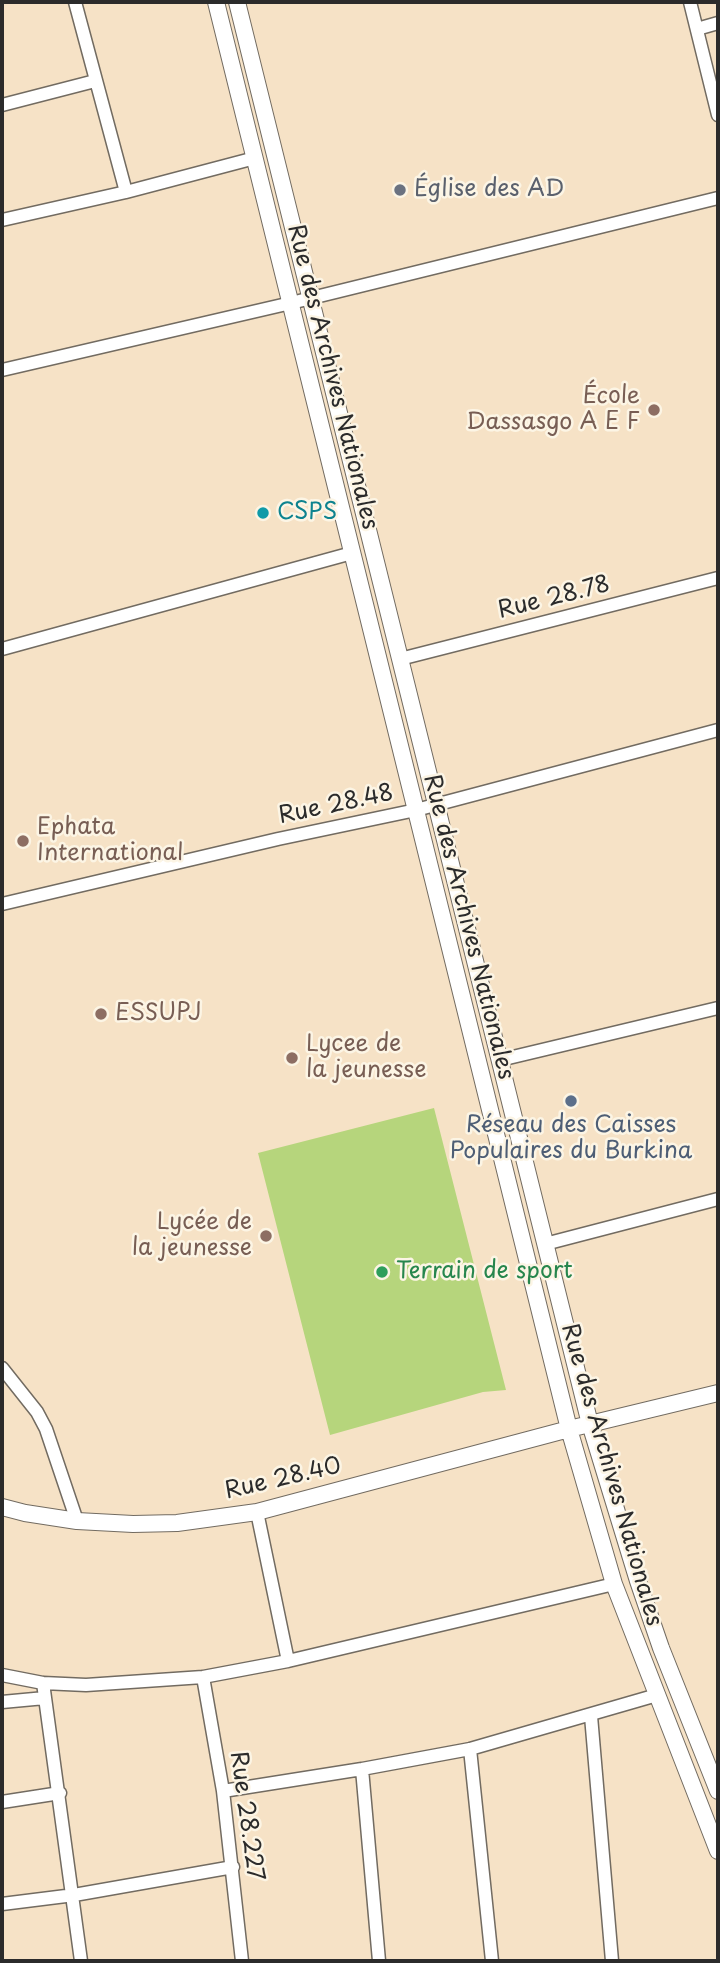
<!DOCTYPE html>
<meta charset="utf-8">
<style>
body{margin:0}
#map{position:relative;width:720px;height:1963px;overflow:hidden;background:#f6e2c6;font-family:"Playpen Sans",sans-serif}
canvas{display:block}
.frame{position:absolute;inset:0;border:4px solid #2b2b2b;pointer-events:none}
</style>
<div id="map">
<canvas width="720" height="1963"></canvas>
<div class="frame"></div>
</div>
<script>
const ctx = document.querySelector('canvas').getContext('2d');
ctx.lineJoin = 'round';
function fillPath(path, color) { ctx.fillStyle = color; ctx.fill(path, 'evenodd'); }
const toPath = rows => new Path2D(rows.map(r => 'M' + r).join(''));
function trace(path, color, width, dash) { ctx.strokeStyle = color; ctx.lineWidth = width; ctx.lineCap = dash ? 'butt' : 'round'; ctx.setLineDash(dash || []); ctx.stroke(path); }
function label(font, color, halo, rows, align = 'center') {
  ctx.font = font + ' "Playpen Sans",sans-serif'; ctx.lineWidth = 5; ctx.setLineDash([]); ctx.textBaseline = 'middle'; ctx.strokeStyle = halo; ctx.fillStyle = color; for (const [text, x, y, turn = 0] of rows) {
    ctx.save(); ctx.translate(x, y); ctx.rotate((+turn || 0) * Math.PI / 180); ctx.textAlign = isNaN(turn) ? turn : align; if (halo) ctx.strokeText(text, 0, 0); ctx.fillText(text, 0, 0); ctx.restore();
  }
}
fillPath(toPath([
 [434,1108,506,1390,483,1392,330,1435,258,1153]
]), '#b6d57c');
const minor = toPath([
 [75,2,126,192],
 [690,2,718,115],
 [697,29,718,23],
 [2,105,95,81],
 [2,220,126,192,255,158],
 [2,370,291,303,718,198],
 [2,649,352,553],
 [400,659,718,578],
 [2,904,278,839,416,810,718,730],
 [500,1060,718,1008],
 [545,1244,718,1199],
 [2,1368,37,1412,46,1429,77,1521],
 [257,1512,288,1661],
 [2,1675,43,1683,86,1685,203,1677,288,1661,614,1584],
 [203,1677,223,1791,242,1961],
 [43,1683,81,1961],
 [2,1702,45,1698],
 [591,1716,612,1961],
 [470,1749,492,1961],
 [362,1769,379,1961],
 [223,1791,362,1769,470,1749,657,1695],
 [2,1802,60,1793],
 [2,1904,74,1895,233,1867]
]);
const tertiary = toPath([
 [216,2,569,1429,614,1584,718,1851],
 [237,2,590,1424,638,1581,661,1648,718,1791],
 [2,1507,25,1513,77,1521,133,1524,177,1523,257,1512,569,1429,718,1393]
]);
trace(minor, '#726b61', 15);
trace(tertiary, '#726b61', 18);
trace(minor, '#fff', 12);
trace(tertiary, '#fff', 16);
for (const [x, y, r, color] of [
 [400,190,7,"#6b7280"],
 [654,410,7,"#8d6e63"],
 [263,513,7,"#0f9aa8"],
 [23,841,7,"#8d6e63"],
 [101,1014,7,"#8d6e63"],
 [292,1058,7,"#8d6e63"],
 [571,1101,7,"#5c6f8a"],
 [266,1236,7,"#8d6e63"],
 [382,1272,7,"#2e9e5b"]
]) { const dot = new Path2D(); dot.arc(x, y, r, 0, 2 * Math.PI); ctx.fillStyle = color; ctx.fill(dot); trace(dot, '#fcf5e5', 2.5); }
label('23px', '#5b616d', '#fcf5e5', [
 ["Église des AD",414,190]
], 'left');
label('23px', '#2b2b2b', '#fcf5e5', [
 ["Rue des Archives Nationales",332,377,76],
 ["Rue 28.78",554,598,-14],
 ["Rue 28.48",336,805,-12],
 ["Rue des Archives Nationales",468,927,76],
 ["Rue des Archives Nationales",611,1475,74],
 ["Rue 28.40",283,1479,-13],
 ["Rue 28.227",246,1816,82]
]);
label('23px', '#785e54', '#fcf5e5', [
 ["École",640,397,"right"],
 ["Dassasgo A E F",640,423,"right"],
 ["Ephata",37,828],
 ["International",37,854],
 ["ESSUPJ",115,1014],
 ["Lycee de",306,1045],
 ["la jeunesse",306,1071],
 ["Lycée de",252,1223,"right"],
 ["la jeunesse",252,1249,"right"]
], 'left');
label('23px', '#0d838f', '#fcf5e5', [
 ["CSPS",277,513]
], 'left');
label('23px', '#4e5e75', '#fcf5e5', [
 ["Réseau des Caisses",571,1126],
 ["Populaires du Burkina",571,1152]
]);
label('23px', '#27864d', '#fcf5e5', [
 ["Terrain de sport",396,1272]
], 'left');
</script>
